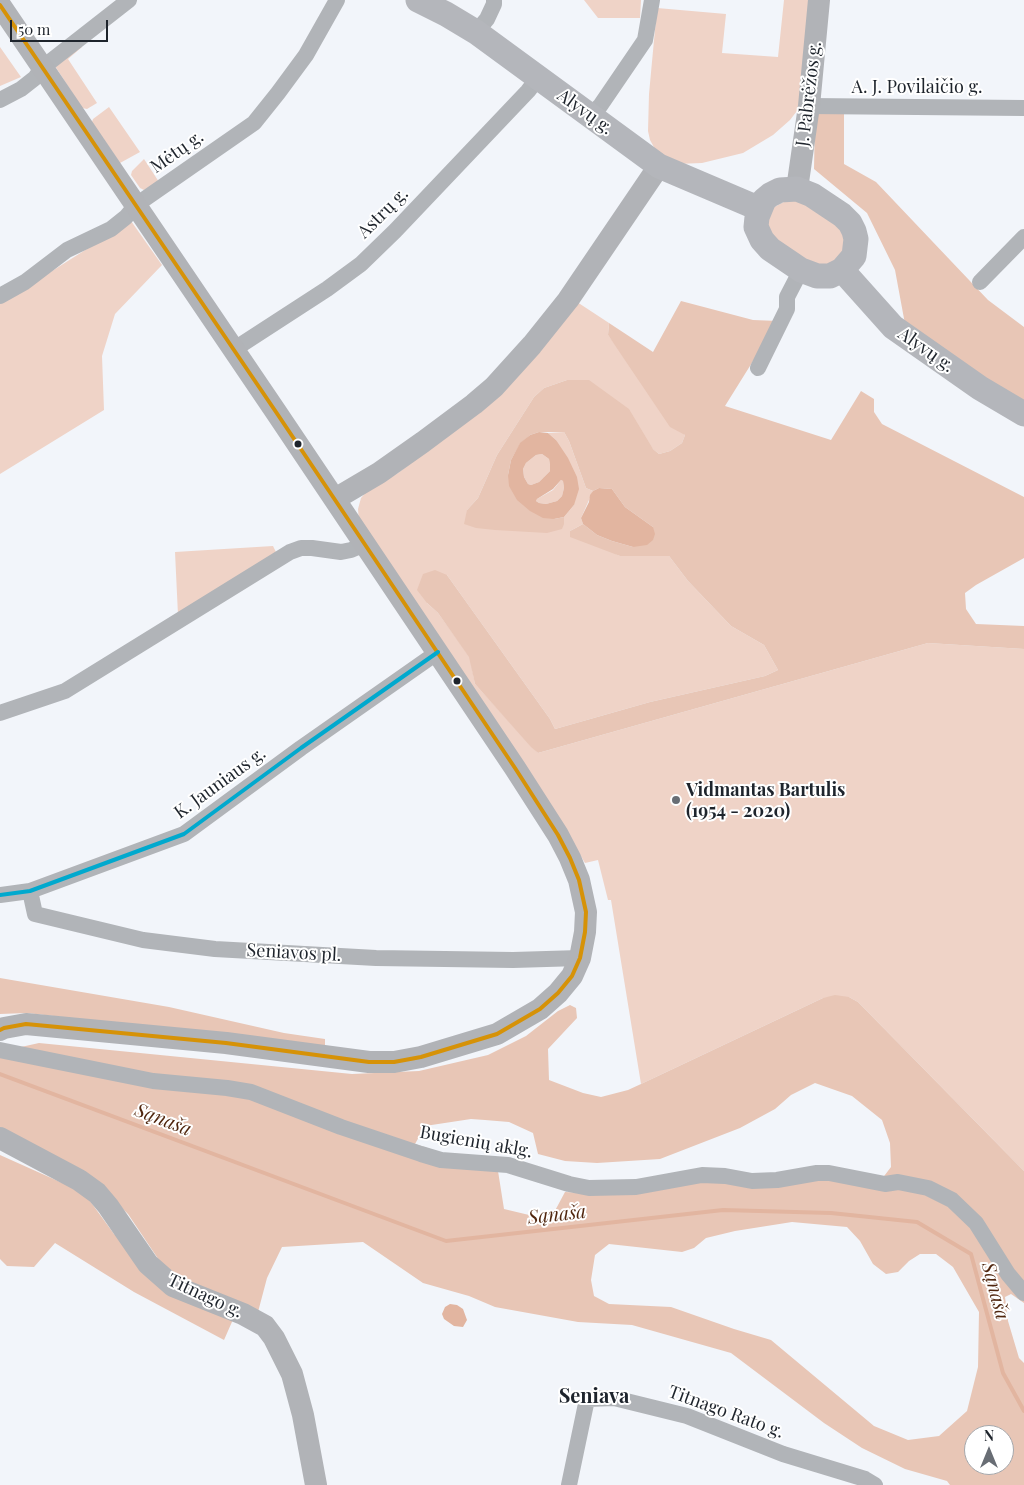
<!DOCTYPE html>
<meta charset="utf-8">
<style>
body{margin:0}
#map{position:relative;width:1024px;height:1485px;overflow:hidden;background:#f2f5fa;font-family:"Playfair Display",serif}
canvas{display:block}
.north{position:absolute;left:964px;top:1425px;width:50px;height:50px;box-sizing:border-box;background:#fff;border:1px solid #a5a7ab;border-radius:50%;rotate:0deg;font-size:14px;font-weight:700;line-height:20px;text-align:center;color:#1e242c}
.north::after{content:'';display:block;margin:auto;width:18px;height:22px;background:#686d74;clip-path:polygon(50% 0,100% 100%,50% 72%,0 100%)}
.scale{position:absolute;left:10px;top:20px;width:98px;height:22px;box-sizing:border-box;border:2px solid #1e242c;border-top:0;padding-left:6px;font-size:15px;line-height:18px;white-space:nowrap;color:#1e242c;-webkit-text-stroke:4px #fff;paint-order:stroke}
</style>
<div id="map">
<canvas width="1024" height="1485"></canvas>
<div class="north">N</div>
<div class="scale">50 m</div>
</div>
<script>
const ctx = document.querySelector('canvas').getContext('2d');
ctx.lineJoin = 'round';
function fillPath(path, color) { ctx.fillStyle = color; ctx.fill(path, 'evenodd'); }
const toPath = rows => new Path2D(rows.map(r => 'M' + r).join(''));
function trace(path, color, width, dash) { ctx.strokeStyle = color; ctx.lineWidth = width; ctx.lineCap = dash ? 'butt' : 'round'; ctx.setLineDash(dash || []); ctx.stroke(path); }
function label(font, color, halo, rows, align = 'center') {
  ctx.font = font + ' "Playfair Display",serif'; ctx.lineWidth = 4; ctx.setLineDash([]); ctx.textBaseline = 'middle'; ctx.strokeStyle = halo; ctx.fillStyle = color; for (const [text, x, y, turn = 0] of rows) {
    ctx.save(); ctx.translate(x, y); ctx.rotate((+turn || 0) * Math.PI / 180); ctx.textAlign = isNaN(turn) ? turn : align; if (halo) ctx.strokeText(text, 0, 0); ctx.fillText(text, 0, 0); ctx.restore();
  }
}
fillPath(toPath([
 [584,0,641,0,640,18,598,18],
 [784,0,811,0,800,107,790,120,773,135,743,153,702,163,677,164,655,149,650,140,648,131,649,94,657,8,726,14,722,53,778,57],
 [0,47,21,77,0,86],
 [77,47,82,47,68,59,97,103,87,109,82,108,55,66],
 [109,107,140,152,120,163,92,122,93,119],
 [144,159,159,182,144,190,140,188,131,175,132,171],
 [795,196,845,232,845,257,821,269,775,243,765,225,767,211],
 [131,221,162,265,115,314,102,356,104,410,0,474,0,304],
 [577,302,609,323,608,335,685,435,682,443,670,451,659,454,567,380,544,388,534,397,497,455,478,498,467,510,564,524,564,517,574,505,556,440,548,433,564,432,569,441,586,488,593,491,581,518,583,524,570,531,620,556,669,556,688,581,731,626,764,645,778,670,765,676,650,702,555,729,550,719,447,575,427,603,438,613,470,657,475,684,538,753,928,643,1024,649,1024,1171,858,1002,849,997,823,998,641,1084,611,900,608,900,598,860,585,863,548,801,359,521,358,509,361,498,367,491,398,473,478,411],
 [542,454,549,459,550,465,550,471,539,482,531,485,528,484,524,477,523,469,526,463,536,455],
 [561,480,563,481,564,488,562,496,557,501,546,504,539,503,536,501,537,499,553,490],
 [273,546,276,552,178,615,175,552]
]), '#efd3c7');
fillPath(toPath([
 [844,111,844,164,876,182,988,300,1024,327,1024,404,905,324,895,270,867,213,814,169,815,117,817,113],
 [681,301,753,320,778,321,725,406,831,440,861,391,874,399,874,412,882,424,1024,497,1024,558,976,585,965,593,966,609,976,624,1024,626,1024,649,928,643,538,753,531,747,475,684,469,657,438,613,427,603,417,590,423,574,435,570,447,575,550,719,555,729,650,702,765,676,778,670,764,645,731,626,688,581,669,556,620,556,570,537,570,531,583,524,597,535,612,541,633,547,653,527,625,507,612,489,599,488,593,491,586,488,569,441,564,432,539,432,530,435,520,444,511,460,508,475,554,519,564,517,564,524,562,529,547,533,495,530,476,528,464,524,467,510,478,498,497,455,534,397,544,388,567,380,589,380,629,409,653,449,659,454,670,451,682,443,685,435,670,427,608,335,609,323,653,352],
 [0,978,169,1007,284,1033,325,1039,325,1047,27,1013,0,1014],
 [835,995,849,997,858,1002,1024,1171,1024,1303,1011,1294,1005,1297,1008,1321,1019,1358,1024,1363,1024,1485,950,1485,947,1481,905,1469,862,1448,824,1423,731,1353,632,1325,578,1322,495,1307,469,1296,423,1283,363,1242,282,1247,267,1278,258,1312,191,1287,165,1269,128,1214,87,1174,0,1127,0,1054,3,1051,39,1043,352,1074,419,1071,488,1055,526,1036,558,1011,570,1005,576,1008,577,1018,548,1049,549,1080,583,1093,601,1097,628,1090,641,1084,823,998],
 [815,1083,852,1096,882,1120,890,1143,891,1167,875,1188,828,1178,705,1179,587,1193,565,1192,550,1220,504,1209,498,1171,415,1144,425,1126,471,1119,485,1120,509,1122,533,1133,538,1154,565,1161,597,1163,660,1159,740,1128,775,1109,791,1095],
 [792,1222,847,1227,860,1241,873,1264,886,1274,898,1272,909,1261,920,1254,936,1254,953,1267,979,1312,978,1367,967,1411,939,1436,908,1440,874,1426,771,1340,734,1329,671,1307,609,1304,594,1296,591,1280,595,1255,609,1244,682,1252,694,1248,706,1238,735,1231],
 [974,1435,1004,1435,1004,1465,974,1465],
 [0,1155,78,1190,90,1201,114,1234,235,1315,224,1340,134,1292,55,1243,34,1267,7,1266,0,1259]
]), '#e8c6b6');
fillPath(toPath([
 [539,432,548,433,556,440,568,458,577,477,579,489,574,505,564,517,554,519,543,518,530,511,517,500,509,486,508,475,511,460,520,443,530,435],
 [542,454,549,459,550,465,550,471,539,482,531,485,528,484,524,477,523,469,526,463,536,455],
 [561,480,563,481,564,488,562,496,557,501,546,504,539,503,536,501,537,499,553,489],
 [599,488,612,489,625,507,653,527,655,534,653,540,647,545,633,547,612,541,597,535,583,524,581,518,589,502,590,495,593,491],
 [450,1304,457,1305,463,1309,467,1320,463,1327,454,1326,444,1319,442,1314,445,1307]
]), '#e2b5a0');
trace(toPath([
 [0,1074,446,1241,723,1210,831,1213,917,1222,971,1254,1003,1373,1024,1411]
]), '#e2b5a0', 4);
trace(toPath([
 [476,32,487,19,494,4,494,0],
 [0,100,21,89,35,78,42,68,129,0],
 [809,106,1024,108],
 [589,116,600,106,645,40,652,0],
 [980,282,1024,237],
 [0,296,25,282,67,250,111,229,126,217,136,205,254,123,278,93,306,55,337,0],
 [233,350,327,289,361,264,395,231,528,91,538,78],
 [758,368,787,309,787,297,801,270],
 [0,713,65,691,290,552,301,548,312,548,341,552,351,550,365,544],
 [30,891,35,914,143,940,215,949,376,958,513,960,580,958],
 [0,895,30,891,184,834,301,748,438,652],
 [0,1050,153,1081,227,1088,251,1092,341,1127,421,1154,441,1160,508,1165,569,1184,589,1188,636,1187,702,1175,725,1176,752,1181,777,1180,817,1173,829,1173,885,1184,898,1182,928,1188,952,1200,976,1223,1008,1274,1024,1293],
 [569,1485,587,1399,614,1398,687,1416,783,1454,865,1479,875,1485]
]), '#b1b4b8', 16);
trace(toPath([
 [0,5,276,412,515,768,558,835,570,858,579,880,586,912,585,932,580,958,572,976,558,993,540,1009,497,1034,421,1057,394,1062,369,1062,226,1043,26,1024,4,1028,0,1030],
 [797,189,809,106,819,0],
 [335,499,379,473,423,442,474,404,494,387,532,345,568,300,659,166],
 [0,1138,79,1180,97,1193,108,1206,148,1264,173,1286,243,1314,265,1326,274,1338,292,1374,303,1415,316,1485]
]), '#b1b3b7', 22);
trace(toPath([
 [418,0,446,14,476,32,659,166,760,209],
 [797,189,812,195,842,215,850,223,854,231,856,239,854,256,842,270,830,276,817,276,801,270,770,249,762,240,756,227,757,217,764,200,770,195,780,190,797,189],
 [842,270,893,327,980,388,1024,414]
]), '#b4b6bb', 25);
trace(toPath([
 [0,5,276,412,515,768,558,835,570,858,579,880,586,912,585,932,580,958,572,976,558,993,540,1009,497,1034,421,1057,394,1062,369,1062,226,1043,26,1024,4,1028,0,1030]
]), '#d69207', 4);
trace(toPath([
 [0,895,30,891,184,834,301,748,438,652]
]), '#00a9ce', 4);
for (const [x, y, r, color] of [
 [298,444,4.5,"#1e242c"],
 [457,681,4.5,"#1e242c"],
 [676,800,5,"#686d74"]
]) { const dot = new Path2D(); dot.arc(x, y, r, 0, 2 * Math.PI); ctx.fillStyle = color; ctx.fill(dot); trace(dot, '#fff', 2); }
label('18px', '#1e242c', '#fff', [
 ["A. J. Povilaičio g.",917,87],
 ["J. Pabrėžos g.",809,94,-83],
 ["Alyvų g.",585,112,36],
 ["Mėtų g.",177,152,-35],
 ["Astrų g.",383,213,-45],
 ["Alyvų g.",926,350,35],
 ["K. Jauniaus g.",220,783,-36],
 ["Seniavos pl.",294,953,3],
 ["Bugienių aklg.",476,1142,10],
 ["Titnago g.",205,1296,25],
 ["Titnago Rato g.",726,1412,20]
]);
label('bold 18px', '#1e242c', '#fff', [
 ["Vidmantas Bartulis",686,790],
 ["(1954 - 2020)",686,811]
], 'left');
label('italic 19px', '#50260e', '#fff', [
 ["Sąnaša",163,1120,21],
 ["Sąnaša",557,1215,-6],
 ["Sąnaša",995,1291,75]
]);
label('bold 20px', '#1e242c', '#fff', [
 ["Seniava",594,1397]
]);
</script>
